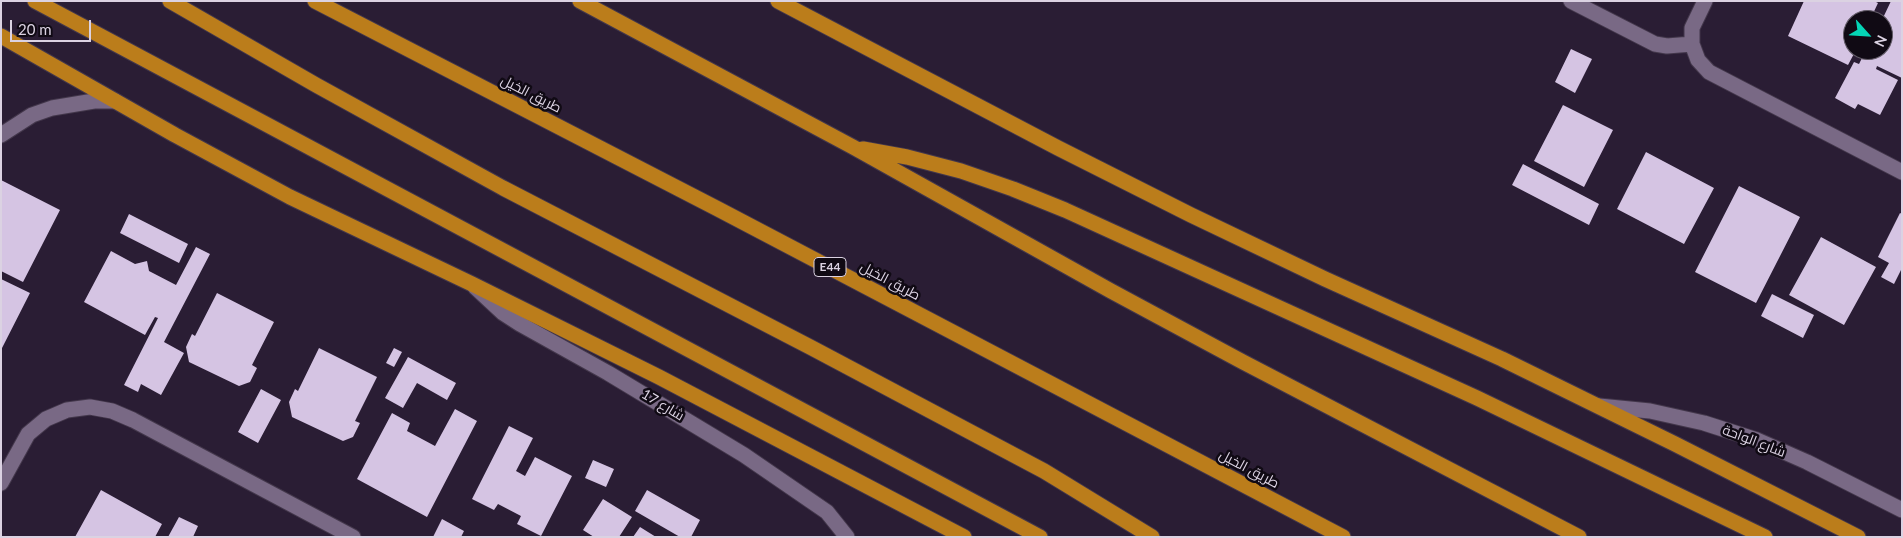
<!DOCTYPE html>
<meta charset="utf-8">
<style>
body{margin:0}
#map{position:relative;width:1903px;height:538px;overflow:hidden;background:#2a1d34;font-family:Lato,sans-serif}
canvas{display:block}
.frame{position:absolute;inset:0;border:2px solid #dbd2e2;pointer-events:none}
.north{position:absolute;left:1843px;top:10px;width:50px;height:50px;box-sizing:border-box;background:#100a14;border:1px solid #615a66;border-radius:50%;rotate:116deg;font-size:14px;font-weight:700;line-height:20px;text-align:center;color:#dbd2e2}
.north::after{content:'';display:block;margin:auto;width:18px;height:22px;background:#05d5b6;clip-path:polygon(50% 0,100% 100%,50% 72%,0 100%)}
.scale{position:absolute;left:10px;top:20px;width:81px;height:22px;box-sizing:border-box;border:2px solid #dbd2e2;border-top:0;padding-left:6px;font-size:15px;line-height:18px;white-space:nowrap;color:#dbd2e2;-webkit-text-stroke:4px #100a14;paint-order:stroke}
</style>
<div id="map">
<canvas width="1903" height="538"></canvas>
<div class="frame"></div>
<div class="north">N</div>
<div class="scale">20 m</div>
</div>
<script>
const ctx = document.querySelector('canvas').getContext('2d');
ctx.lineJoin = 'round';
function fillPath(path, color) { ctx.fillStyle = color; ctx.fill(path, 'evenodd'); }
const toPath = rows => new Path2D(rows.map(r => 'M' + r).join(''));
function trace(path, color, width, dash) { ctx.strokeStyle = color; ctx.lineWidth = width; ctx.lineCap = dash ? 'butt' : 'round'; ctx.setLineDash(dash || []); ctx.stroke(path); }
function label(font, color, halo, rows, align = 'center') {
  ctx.font = font + ' Lato,Cairo,sans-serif'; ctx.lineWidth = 5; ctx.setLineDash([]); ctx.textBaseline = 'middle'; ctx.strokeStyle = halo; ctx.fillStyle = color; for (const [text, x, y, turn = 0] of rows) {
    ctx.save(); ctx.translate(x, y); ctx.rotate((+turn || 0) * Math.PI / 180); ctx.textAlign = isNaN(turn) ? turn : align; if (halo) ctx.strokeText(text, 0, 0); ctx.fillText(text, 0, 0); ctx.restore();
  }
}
fillPath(toPath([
 [1804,1,1874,1,1878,3,1870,20,1853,20,1853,50,1856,50,1848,65,1788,36],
 [1891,1,1902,1,1902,78,1877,66,1876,69,1898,80,1880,115,1858,104,1855,109,1835,98,1854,62,1859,64,1866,50,1883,50,1883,20,1882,20],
 [1571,49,1592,59,1575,93,1555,82],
 [1563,105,1613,130,1584,187,1534,161],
 [1646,152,1714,188,1684,244,1617,209],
 [1523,164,1599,204,1589,225,1512,185],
 [1,180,60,210,23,282,1,271],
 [1739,186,1800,217,1756,303,1695,272],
 [1900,213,1902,214,1902,268,1894,284,1881,277,1889,263,1878,257],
 [129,214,188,244,179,263,120,233],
 [1821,237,1876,267,1844,325,1789,295],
 [196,247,210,254,164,342,184,353,161,395,141,384,138,392,124,385,158,318,155,317,145,335,84,302,111,251,135,264,147,261,149,271,176,285],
 [1,279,30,293,1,350],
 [217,293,274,322,252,365,257,368,250,382,239,386,189,362,186,347,192,334,195,336],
 [1772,294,1814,315,1803,338,1761,316],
 [319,348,377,377,355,421,360,423,353,437,343,441,292,417,289,402,295,389,298,391],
 [394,348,402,352,394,367,386,363],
 [408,357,456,383,447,400,417,383,403,408,385,398],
 [261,389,281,400,258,443,238,432],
 [455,409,477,421,427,517,357,479,392,413,410,423,407,431,435,446],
 [509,426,533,438,516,471,525,476,535,457,572,476,541,536,517,524,521,516,498,504,494,510,472,499],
 [593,460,614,469,606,487,585,478],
 [101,490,162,524,155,537,75,537],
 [647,490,700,520,691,537,680,537,635,511],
 [603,499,632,517,619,537,594,537,583,530],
 [179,517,198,526,193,537,168,537],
 [442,519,464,531,461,537,433,537],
 [640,527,656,537,633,537]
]), '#d5c4e3');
const minor = toPath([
 [1571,1,1655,44,1667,46,1692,44],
 [1705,1,1692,28,1692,44,1698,60,1709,72,1902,172],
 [1,135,32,115,52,108,94,101,115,101],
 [475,287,503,313,520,324,608,373,744,455,827,512,847,537],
 [1599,406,1650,411,1704,423,1757,440,1807,462,1902,510],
 [1,483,28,434,46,419,67,410,90,407,112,411,133,420,353,537]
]);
const highway = toPath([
 [35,1,1040,537],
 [170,1,316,85,503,188,812,348,1044,471,1152,537],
 [315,1,718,209,1343,537],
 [580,1,853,147,1111,291,1243,362,1579,537],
 [778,1,1058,148,1191,215,1325,279,1502,359,1675,444,1858,537],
 [1,36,175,135,290,197,472,284,659,377,964,537],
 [863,149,907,157,961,171,1013,189,1065,210,1477,398,1765,537]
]);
trace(minor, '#43374b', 17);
trace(highway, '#43374b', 17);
trace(minor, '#796985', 15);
trace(highway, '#bb7d1b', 15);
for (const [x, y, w] of [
 [830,267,32]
]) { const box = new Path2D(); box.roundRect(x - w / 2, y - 9.5, w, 19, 4); ctx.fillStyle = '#100a14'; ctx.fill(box); trace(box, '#dbd2e2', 1); }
label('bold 12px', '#dbd2e2', null, [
 ["E44",830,267]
]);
label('14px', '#dbd2e2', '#100a14', [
 ["طريق الخيل",531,94,27],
 ["طريق الخيل",890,281,28],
 ["17 شارع",663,405,31],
 ["شارع الواحة",1754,441,21],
 ["طريق الخيل",1249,469,28]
]);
</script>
